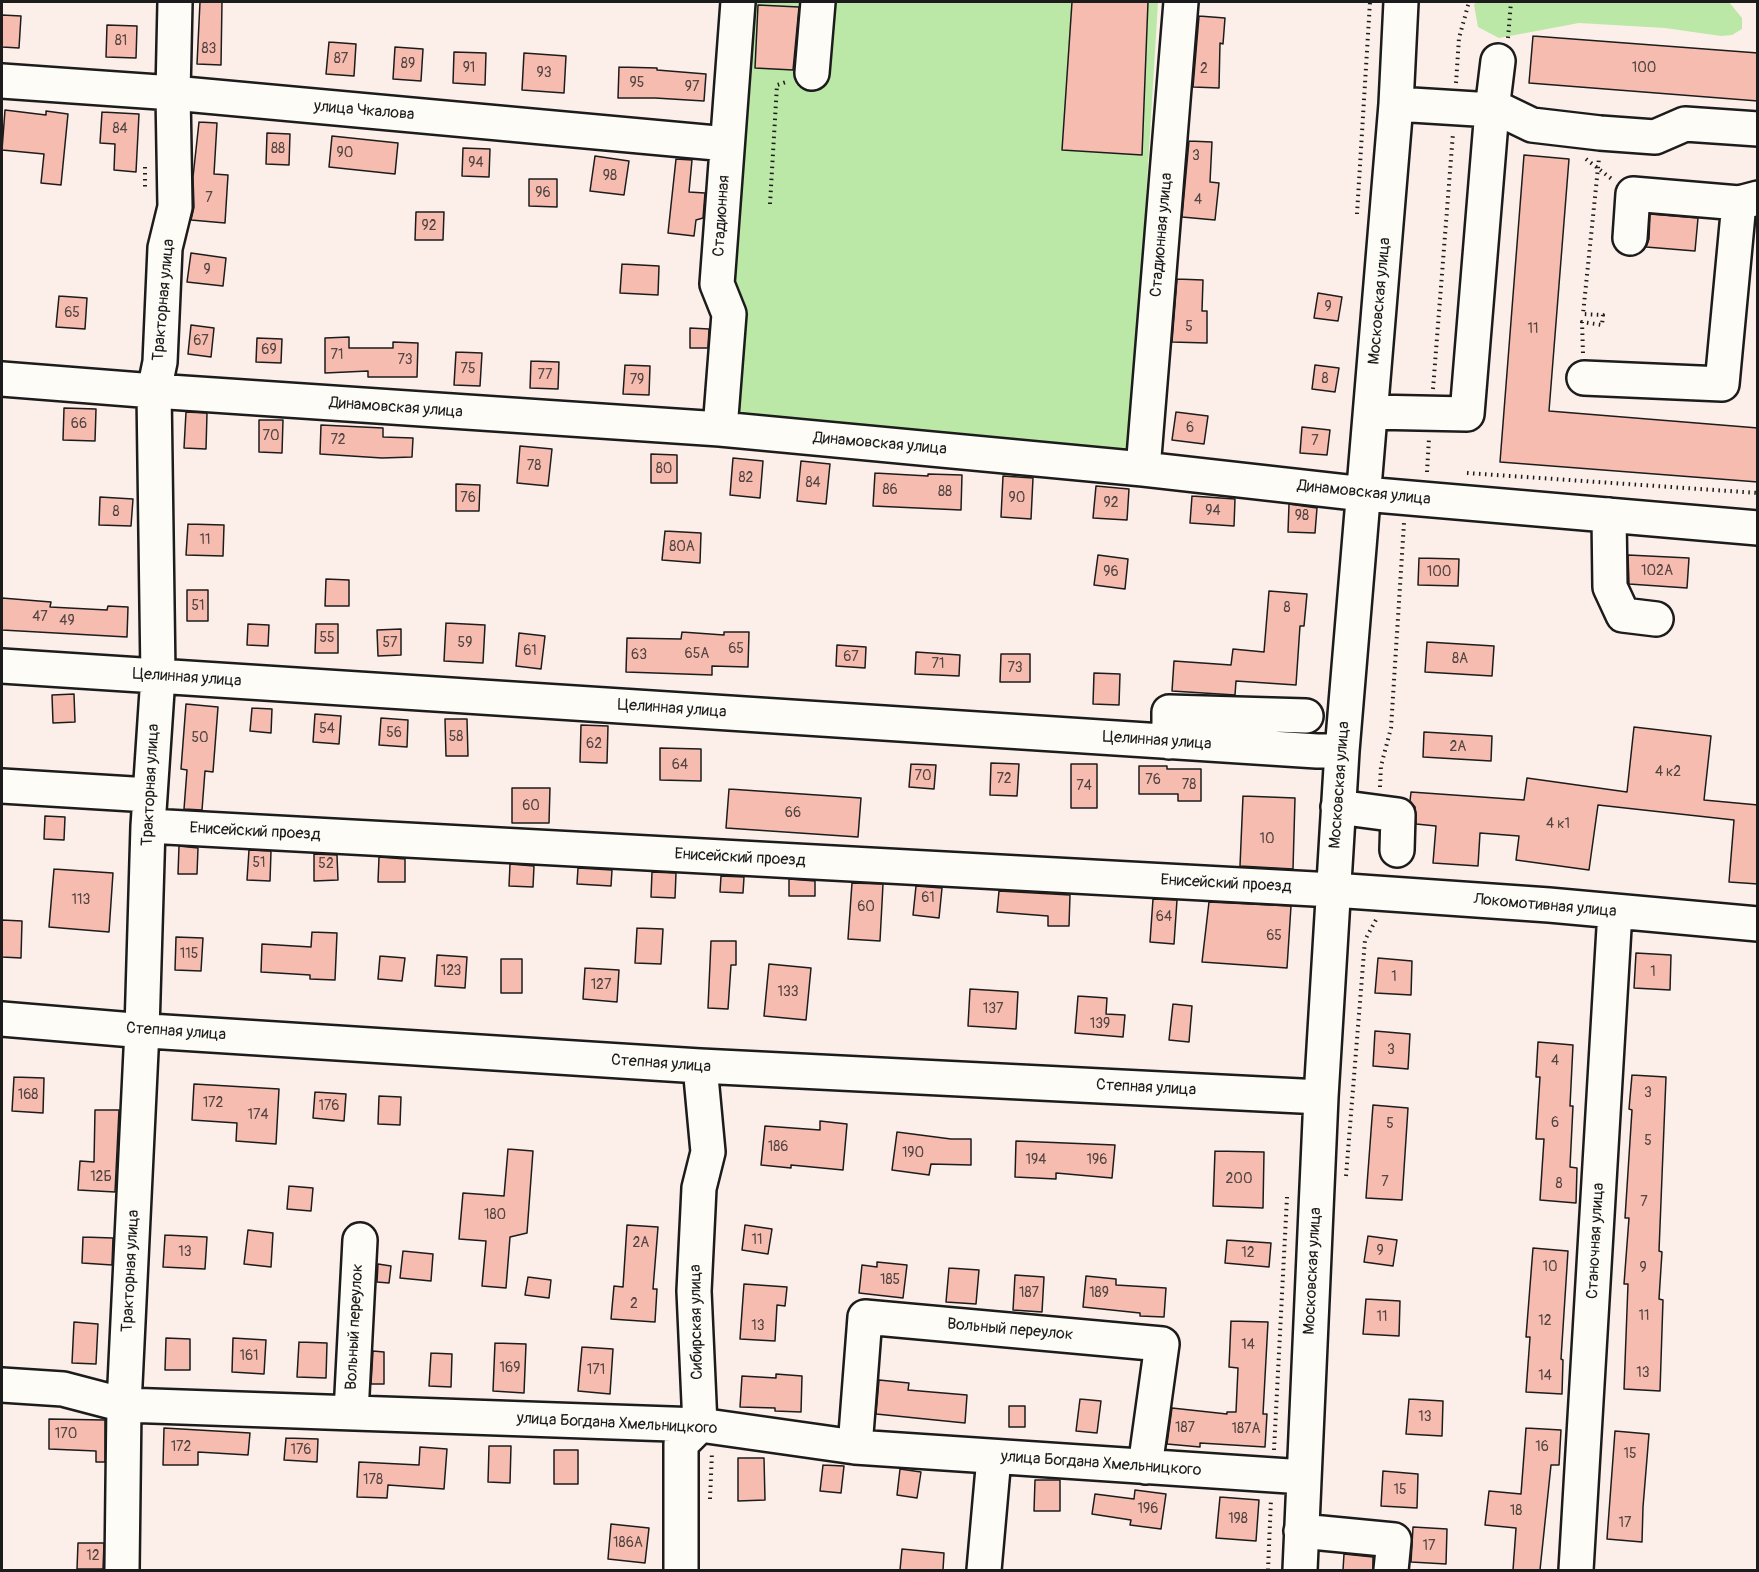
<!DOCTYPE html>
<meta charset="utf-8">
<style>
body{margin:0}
#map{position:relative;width:1759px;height:1572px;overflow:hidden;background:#fcefe9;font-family:Pangolin,sans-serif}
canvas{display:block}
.frame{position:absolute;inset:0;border:3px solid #1c1c1c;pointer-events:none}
</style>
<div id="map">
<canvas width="1759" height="1572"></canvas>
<div class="frame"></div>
</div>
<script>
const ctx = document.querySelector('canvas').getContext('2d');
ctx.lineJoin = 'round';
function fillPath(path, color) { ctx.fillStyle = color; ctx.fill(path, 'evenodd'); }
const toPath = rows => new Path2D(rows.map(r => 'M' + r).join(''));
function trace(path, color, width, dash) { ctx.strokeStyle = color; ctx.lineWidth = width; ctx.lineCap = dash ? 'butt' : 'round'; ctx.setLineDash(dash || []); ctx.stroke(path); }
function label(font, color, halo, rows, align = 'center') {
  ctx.font = font + ' Pangolin,sans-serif'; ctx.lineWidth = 6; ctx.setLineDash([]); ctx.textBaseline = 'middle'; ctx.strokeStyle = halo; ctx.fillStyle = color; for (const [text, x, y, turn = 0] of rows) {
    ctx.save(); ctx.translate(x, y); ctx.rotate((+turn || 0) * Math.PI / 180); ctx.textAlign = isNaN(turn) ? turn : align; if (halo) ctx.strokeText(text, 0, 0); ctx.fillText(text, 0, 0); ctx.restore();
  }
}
fillPath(toPath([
 [747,2,1158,2,1131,445,1120,452,736,422,744,300,730,290],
 [1476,2,1729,2,1742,18,1742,29,1732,35,1721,36,1665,28,1579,23,1499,38,1478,27,1474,5]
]), '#bbe8a6');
const building = toPath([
 [200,2,222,2,221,65,197,64,200,2],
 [1072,2,1148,2,1142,155,1062,150,1072,2],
 [758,5,799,7,793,70,755,68,758,5],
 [2,15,21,16,19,48,2,47,2,15],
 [1199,16,1225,18,1223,44,1220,43,1219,88,1193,87,1199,16],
 [107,25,137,26,136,58,106,57,107,25],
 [1533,36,1758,53,1758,101,1529,83,1533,36],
 [329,42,356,44,354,76,326,74,329,42],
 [395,47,423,49,421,81,393,79,395,47],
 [454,52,486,53,485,85,453,83,454,52],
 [524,53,566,56,564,93,522,90,524,53],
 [619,67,657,68,657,70,706,74,704,101,655,98,618,98,619,67],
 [5,110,46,115,46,111,68,114,61,185,41,183,44,154,2,150,5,110],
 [102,112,139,114,136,172,114,170,115,144,100,143,102,112],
 [199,122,217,123,214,174,228,175,225,223,191,220,194,207,193,177,199,122],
 [267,133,290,134,289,165,266,164,267,133],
 [332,136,398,143,395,174,329,167,332,136],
 [1189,141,1212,142,1210,182,1219,183,1215,220,1182,217,1189,141],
 [463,148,490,149,489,177,462,176,463,148],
 [1524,155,1569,159,1549,411,1758,428,1758,482,1500,462,1524,155],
 [595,156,629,161,624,195,590,191,595,156],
 [676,159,692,160,689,192,705,193,703,218,696,220,694,236,668,233,676,159],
 [529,179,557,179,557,207,529,206,529,179],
 [416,212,444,212,443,240,415,240,416,212],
 [1650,214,1698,218,1695,251,1646,247,1649,239,1650,214],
 [191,253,226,258,223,286,187,282,191,253],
 [622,264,659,266,658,295,620,293,622,264],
 [1177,279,1203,280,1202,311,1207,311,1207,343,1172,342,1177,279],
 [1318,293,1342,297,1338,321,1314,318,1318,293],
 [59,296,87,298,85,329,56,327,59,296],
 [191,325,214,328,211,357,188,354,191,325],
 [690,328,709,329,708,348,690,348,690,328],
 [349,337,349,348,393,348,393,342,418,343,417,377,368,377,368,371,325,373,325,338,349,337],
 [257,338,282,339,281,363,256,362,257,338],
 [456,352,482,353,480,386,454,385,456,352],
 [531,361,559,362,558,389,530,388,531,361],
 [625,365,650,366,649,395,623,394,625,365],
 [1315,365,1339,368,1335,392,1312,389,1315,365],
 [64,408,96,409,95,441,63,440,64,408],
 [186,412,207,413,206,449,184,448,186,412],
 [1176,412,1208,416,1204,444,1172,440,1176,412],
 [259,420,283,420,282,453,259,452,259,420],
 [321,425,383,428,383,437,413,438,412,457,382,458,320,454,321,425],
 [1302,427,1330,430,1327,455,1300,453,1302,427],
 [520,446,552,449,548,486,517,483,520,446],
 [651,454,677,455,677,483,651,483,651,454],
 [733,458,763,461,760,498,730,495,733,458],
 [801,461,830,464,826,504,797,501,801,461],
 [875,473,928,476,928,474,962,475,961,510,873,506,875,473],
 [1003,476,1033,478,1031,519,1001,517,1003,476],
 [456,484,480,485,479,511,456,511,456,484],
 [1096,486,1129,489,1127,520,1093,518,1096,486],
 [1192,496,1235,499,1234,526,1190,523,1192,496],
 [100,497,133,499,131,526,99,525,100,497],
 [1289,504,1317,508,1315,533,1288,532,1289,504],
 [188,524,224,525,223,556,186,555,188,524],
 [665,531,701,533,700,563,662,560,665,531],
 [1098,555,1128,559,1125,589,1094,585,1098,555],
 [1628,555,1689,558,1687,588,1629,584,1628,555],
 [1419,558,1459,559,1458,586,1418,585,1419,558],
 [326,579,349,580,349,606,325,606,326,579],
 [187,590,208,590,208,621,187,621,187,590],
 [1269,591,1307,594,1304,626,1300,626,1296,685,1236,681,1235,695,1172,691,1174,661,1231,665,1233,649,1264,652,1269,591],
 [2,598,51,602,50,607,107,610,108,606,128,607,127,637,2,630,2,598],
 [446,623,485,625,483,663,444,661,446,623],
 [248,624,269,625,268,646,247,645,248,624],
 [316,624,338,624,338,653,315,653,316,624],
 [401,629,401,655,378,656,377,630,401,629],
 [682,632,724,635,724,632,749,632,748,667,712,666,712,675,626,672,627,638,681,639,682,632],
 [519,633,545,636,541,669,516,666,519,633],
 [1427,642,1494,646,1492,676,1425,672,1427,642],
 [837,645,866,647,865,668,836,666,837,645],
 [916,652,960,655,959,676,915,674,916,652],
 [1001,654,1030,654,1030,682,1000,682,1001,654],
 [1094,673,1120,674,1119,705,1093,704,1094,673],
 [74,694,75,722,53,723,52,695,74,694],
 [186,704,218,707,213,772,205,771,202,810,184,809,187,770,181,769,186,704],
 [252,708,272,709,271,733,250,731,252,708],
 [315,714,341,716,339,744,313,742,315,714],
 [381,718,408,720,407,747,379,745,381,718],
 [445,719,467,719,468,756,446,756,445,719],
 [581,725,608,726,607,763,580,762,581,725],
 [1634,727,1711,736,1704,800,1758,805,1758,884,1729,882,1734,820,1598,805,1589,870,1516,860,1519,836,1480,833,1478,866,1433,863,1436,826,1416,824,1415,807,1410,801,1411,792,1524,800,1527,778,1627,792,1634,727],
 [1424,732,1492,736,1491,761,1423,757,1424,732],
 [660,748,701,749,701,781,660,780,660,748],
 [991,763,1019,764,1017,796,990,795,991,763],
 [911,764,936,765,934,789,909,787,911,764],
 [1071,764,1097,764,1097,808,1071,808,1071,764],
 [1139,766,1167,766,1167,769,1201,769,1201,801,1178,801,1178,794,1139,794,1139,766],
 [512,788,550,788,549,823,512,823,512,788],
 [729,789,861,798,858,837,726,828,729,789],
 [1243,796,1295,798,1293,869,1240,866,1243,796],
 [45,816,65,817,64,840,44,839,45,816],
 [179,846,198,848,197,874,178,874,179,846],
 [249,850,271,851,270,881,247,880,249,850],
 [314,854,337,855,338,880,314,881,314,854],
 [379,857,405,859,405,882,378,882,379,857],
 [510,864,534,866,533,887,509,886,510,864],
 [578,868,612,870,611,886,577,884,578,868],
 [54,869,113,873,109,932,49,927,54,869],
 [652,872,676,873,675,898,651,897,652,872],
 [721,876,744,877,743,893,720,892,721,876],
 [789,879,815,881,815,896,789,896,789,879],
 [852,883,883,884,880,941,848,939,852,883],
 [916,886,942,888,939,918,913,915,916,886],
 [999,891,1070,895,1069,926,1048,926,1048,916,997,912,999,891],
 [1153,899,1177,900,1174,944,1150,942,1153,899],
 [1209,902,1291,906,1287,968,1202,962,1209,902],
 [2,920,22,921,21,958,2,957,2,920],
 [637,928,663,929,661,964,635,963,637,928],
 [312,932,337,933,335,980,310,979,310,975,261,972,262,944,311,947,312,932],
 [176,937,203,938,201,971,175,970,176,937],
 [711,941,736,941,736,965,731,965,728,1009,708,1008,711,941],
 [1636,953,1671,955,1670,990,1634,988,1636,953],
 [437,955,467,957,465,988,435,986,437,955],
 [380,956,405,958,402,981,378,979,380,956],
 [1378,958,1412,961,1411,995,1375,993,1378,958],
 [501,959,522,959,522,993,501,993,501,959],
 [769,964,811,968,806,1020,764,1016,769,964],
 [585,968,619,970,617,1002,583,999,585,968],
 [970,989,1018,992,1016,1029,968,1026,970,989],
 [1078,996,1107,998,1106,1014,1125,1015,1123,1037,1075,1033,1078,996],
 [1173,1004,1192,1006,1189,1042,1169,1040,1173,1004],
 [1375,1031,1410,1034,1408,1069,1373,1066,1375,1031],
 [1538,1042,1573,1045,1570,1106,1573,1106,1570,1167,1577,1168,1576,1203,1540,1200,1544,1139,1536,1139,1540,1077,1536,1077,1538,1042],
 [1632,1075,1666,1077,1659,1251,1662,1252,1659,1299,1663,1300,1660,1391,1624,1389,1628,1284,1624,1284,1629,1218,1625,1218,1632,1110,1629,1109,1632,1075],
 [14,1077,44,1078,43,1113,12,1111,14,1077],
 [194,1084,279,1089,276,1144,236,1141,237,1123,192,1120,194,1084],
 [315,1092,346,1094,344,1121,313,1118,315,1092],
 [379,1096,401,1097,400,1125,378,1124,379,1096],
 [1373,1105,1408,1108,1402,1200,1366,1198,1373,1105],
 [95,1110,119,1110,115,1192,78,1190,80,1161,94,1162,95,1110],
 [820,1121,847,1124,843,1170,791,1165,791,1168,761,1165,765,1126,820,1130,820,1121],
 [897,1132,951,1139,971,1139,971,1165,931,1164,929,1175,892,1170,897,1132],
 [1016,1141,1115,1145,1112,1178,1056,1173,1056,1179,1015,1177,1016,1141],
 [508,1149,533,1151,527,1233,510,1237,506,1288,482,1286,486,1241,459,1239,463,1193,504,1196,508,1149],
 [1215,1151,1264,1152,1263,1208,1213,1206,1215,1151],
 [289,1186,313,1188,311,1211,287,1209,289,1186],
 [627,1225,658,1227,653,1289,657,1289,655,1322,611,1319,614,1286,623,1287,627,1225],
 [745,1225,772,1229,768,1254,742,1250,745,1225],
 [248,1230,273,1233,271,1267,244,1264,248,1230],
 [165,1235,207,1237,205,1269,163,1267,165,1235],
 [1368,1236,1397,1240,1393,1266,1364,1262,1368,1236],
 [83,1237,113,1238,112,1265,82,1263,83,1237],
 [1227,1240,1271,1243,1269,1267,1225,1263,1227,1240],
 [1533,1248,1568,1251,1561,1359,1563,1360,1562,1394,1526,1392,1530,1337,1526,1337,1533,1248],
 [403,1251,433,1254,431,1281,400,1278,403,1251],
 [877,1262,907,1265,903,1298,859,1293,862,1265,877,1267,877,1262],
 [378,1264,391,1266,389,1283,377,1282,378,1264],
 [949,1268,979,1270,976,1304,946,1302,949,1268],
 [1015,1275,1044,1277,1042,1312,1013,1310,1015,1275],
 [1086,1276,1116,1279,1116,1285,1166,1288,1164,1317,1140,1316,1140,1313,1083,1307,1086,1276],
 [528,1277,551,1280,549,1298,525,1295,528,1277],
 [744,1284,787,1287,785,1306,777,1305,775,1341,740,1339,744,1284],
 [1366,1299,1400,1301,1399,1336,1363,1334,1366,1299],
 [1231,1321,1268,1322,1263,1414,1267,1414,1265,1447,1200,1443,1200,1447,1167,1444,1172,1408,1227,1414,1227,1412,1236,1412,1238,1368,1229,1367,1231,1321],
 [74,1322,98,1324,96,1364,72,1363,74,1322],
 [166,1338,190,1339,190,1370,165,1370,166,1338],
 [233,1338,266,1340,264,1374,232,1372,233,1338],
 [299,1342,327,1343,326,1378,297,1377,299,1342],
 [495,1343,526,1344,524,1393,493,1391,495,1343],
 [582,1347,613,1349,610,1394,578,1391,582,1347],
 [373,1351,384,1352,384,1384,371,1384,373,1351],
 [431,1353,452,1354,451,1387,429,1386,431,1353],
 [776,1374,802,1376,801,1412,775,1411,775,1408,740,1407,742,1376,776,1378,776,1374],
 [879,1380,909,1383,908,1390,967,1395,965,1423,876,1414,879,1380],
 [1080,1399,1101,1401,1097,1433,1076,1431,1080,1399],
 [1409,1399,1443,1401,1442,1436,1406,1434,1409,1399],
 [1009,1406,1025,1406,1025,1427,1009,1427,1009,1406],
 [49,1419,105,1420,105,1462,96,1462,96,1451,49,1449,49,1419],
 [164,1428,250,1433,248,1455,198,1452,198,1465,163,1465,164,1428],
 [1526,1428,1561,1430,1559,1465,1551,1465,1540,1570,1513,1570,1516,1528,1485,1525,1489,1491,1521,1494,1526,1428],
 [1615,1431,1649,1434,1643,1507,1642,1542,1607,1539,1615,1431],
 [286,1438,318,1439,317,1462,284,1460,286,1438],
 [489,1446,511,1446,510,1483,488,1482,489,1446],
 [420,1447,447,1449,444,1489,388,1485,387,1498,357,1497,359,1462,419,1465,420,1447],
 [554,1450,578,1450,578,1484,554,1484,554,1450],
 [738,1458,764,1458,765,1500,738,1501,738,1458],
 [823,1465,844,1466,841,1493,820,1491,823,1465],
 [900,1469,921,1472,917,1498,897,1495,900,1469],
 [1383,1471,1418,1474,1417,1508,1381,1506,1383,1471],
 [1035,1480,1060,1480,1060,1511,1034,1511,1035,1480],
 [1135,1490,1166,1494,1161,1529,1130,1525,1131,1520,1092,1514,1095,1494,1134,1499,1135,1490],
 [1220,1497,1259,1500,1256,1541,1216,1538,1220,1497],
 [611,1524,649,1528,645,1563,608,1559,611,1524],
 [1413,1527,1447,1529,1446,1564,1411,1562,1413,1527],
 [78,1543,104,1543,103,1569,77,1569,78,1543],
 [902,1549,944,1553,943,1570,900,1570,902,1549],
 [1344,1554,1373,1557,1373,1570,1343,1570,1344,1554]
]);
fillPath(building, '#f6bcb0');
trace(building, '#1c1c1c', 1.5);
const minor = toPath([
 [1498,61,1492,110,1503,111,1532,125,1600,133,1655,137,1685,124,1758,129],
 [812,73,818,2],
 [2,81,173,93,727,144],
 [1630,238,1633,194,1739,203],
 [1584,378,1722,384,1739,203,1758,198],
 [2,379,154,391,720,429,1143,469,1364,494,1758,528],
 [1371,412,1467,414,1492,110,1396,104],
 [720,429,729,314,717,284,738,2],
 [1143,469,1181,2],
 [1609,515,1610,587,1623,615,1656,619],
 [2,666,1317,751,1342,751],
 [1169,742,1169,712,1306,716],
 [2,786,149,795],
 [1338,807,1398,815,1397,850],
 [148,826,1333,890,1549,905,1758,924],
 [2,1019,133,1030,700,1066,1321,1097],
 [2,1385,63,1389,124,1405,700,1425,855,1447,1304,1477],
 [351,1413,360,1240],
 [855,1447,865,1317,1162,1344,1145,1467],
 [1301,1531,1394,1540,1391,1570],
 [122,1570,124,1405,142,1030,148,826,158,676,154,391,160,362,165,248,175,207,173,93,175,2],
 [681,1570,681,1444,700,1425,694,1291,699,1188,708,1152,700,1066],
 [984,1570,994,1457],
 [1300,1570,1321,1097,1342,751,1396,104,1401,2],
 [1576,1570,1615,911]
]);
trace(minor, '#1c1c1c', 38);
trace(toPath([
 [1508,38,1511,2],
 [1456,83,1459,38,1469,2],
 [1586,159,1613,180],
 [145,167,145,187],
 [770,204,777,85,789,81],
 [1357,214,1370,2],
 [1583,353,1582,322,1602,325,1603,315,1583,314,1599,158],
 [1433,389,1453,133],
 [1427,472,1429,438],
 [1467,473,1758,493],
 [1380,787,1381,766,1391,728,1404,523],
 [1346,1176,1365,940,1377,918],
 [1274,1450,1287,1197],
 [710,1499,712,1452],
 [1268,1570,1271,1499]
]), '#1c1c1c', 4, [1.5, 4.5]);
trace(minor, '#fdfcf7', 33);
label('14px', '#524441', null, [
 ["81",121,41],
 ["83",209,49],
 ["87",341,59],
 ["89",408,64],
 ["91",469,68],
 ["100",1644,68],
 ["2",1204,69],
 ["93",544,73],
 ["95",637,83],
 ["97",692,87],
 ["84",120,129],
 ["88",278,149],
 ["90",345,153],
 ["3",1196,156],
 ["94",476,163],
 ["98",610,176],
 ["96",543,193],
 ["7",209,198],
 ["4",1198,200],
 ["92",429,226],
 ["9",207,270],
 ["9",1328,307],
 ["65",72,313],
 ["5",1189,327],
 ["11",1533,329],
 ["67",201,341],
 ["69",269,350],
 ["71",337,355],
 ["73",405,360],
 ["75",468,369],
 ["77",545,375],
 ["8",1325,379],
 ["79",637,380],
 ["66",79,424],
 ["6",1190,428],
 ["70",271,436],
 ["72",338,440],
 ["7",1315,441],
 ["78",534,466],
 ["80",664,469],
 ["82",746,478],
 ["84",813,483],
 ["86",890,490],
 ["88",945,492],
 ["76",468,498],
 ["90",1017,498],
 ["92",1111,503],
 ["94",1213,511],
 ["8",116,512],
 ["98",1302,516],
 ["11",205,540],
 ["80А",682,547],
 ["102А",1657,571],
 ["96",1111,572],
 ["100",1439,572],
 ["51",198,606],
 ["8",1287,608],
 ["47",40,617],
 ["49",67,621],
 ["55",327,638],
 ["57",390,643],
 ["59",465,643],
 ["65",736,649],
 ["61",530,651],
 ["65А",697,654],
 ["63",639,655],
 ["67",851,657],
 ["8А",1460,659],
 ["71",938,664],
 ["73",1015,668],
 ["54",327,729],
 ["56",394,733],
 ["58",456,737],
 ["50",200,738],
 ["62",594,744],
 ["2А",1458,747],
 ["64",680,765],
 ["4 к2",1668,772],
 ["70",923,776],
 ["72",1004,779],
 ["76",1153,780],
 ["78",1189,785],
 ["74",1084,786],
 ["60",531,806],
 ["66",793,813],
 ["4 к1",1558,824],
 ["10",1267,839],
 ["51",259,863],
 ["52",326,864],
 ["61",928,898],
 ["113",81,900],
 ["60",866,907],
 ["64",1164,917],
 ["65",1274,936],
 ["115",189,954],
 ["123",451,971],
 ["1",1653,972],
 ["1",1394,977],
 ["127",601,985],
 ["133",788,992],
 ["137",993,1009],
 ["139",1100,1024],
 ["3",1391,1050],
 ["4",1555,1061],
 ["3",1648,1093],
 ["168",28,1095],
 ["172",213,1103],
 ["176",329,1106],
 ["174",258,1115],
 ["6",1555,1123],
 ["5",1390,1124],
 ["5",1648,1141],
 ["186",778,1147],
 ["190",913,1153],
 ["194",1036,1160],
 ["196",1097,1160],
 ["12Б",101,1177],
 ["200",1239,1179],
 ["7",1385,1182],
 ["8",1559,1184],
 ["7",1644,1202],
 ["180",495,1215],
 ["11",757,1240],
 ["2А",641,1243],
 ["9",1380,1251],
 ["13",185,1252],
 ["12",1248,1253],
 ["10",1550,1267],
 ["9",1643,1268],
 ["185",890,1280],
 ["187",1029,1293],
 ["189",1099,1293],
 ["2",634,1304],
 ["11",1644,1316],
 ["11",1382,1317],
 ["12",1545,1321],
 ["13",758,1326],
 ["14",1248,1345],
 ["161",249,1356],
 ["169",510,1368],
 ["171",596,1370],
 ["13",1643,1373],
 ["14",1545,1376],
 ["13",1425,1417],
 ["187",1185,1428],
 ["187А",1246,1429],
 ["170",66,1434],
 ["172",181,1447],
 ["16",1542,1447],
 ["176",301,1450],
 ["15",1630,1454],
 ["178",373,1480],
 ["15",1400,1490],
 ["196",1148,1509],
 ["18",1516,1511],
 ["198",1238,1519],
 ["17",1625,1523],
 ["186А",628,1543],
 ["17",1429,1546],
 ["12",93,1556]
]);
label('16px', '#1c1c1c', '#fdfcf7', [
 ["улица Чкалова",364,111,5],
 ["Стадионная",722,216,-86],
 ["Стадионная улица",1162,235,-85],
 ["Тракторная улица",164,300,-85],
 ["Московская улица",1380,301,-85],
 ["Динамовская улица",396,408,4],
 ["Динамовская улица",880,444,5],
 ["Динамовская улица",1364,493,6],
 ["Целинная улица",187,678,4],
 ["Целинная улица",672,709,4],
 ["Целинная улица",1157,741,4],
 ["Тракторная улица",151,785,-87],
 ["Московская улица",1340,785,-86],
 ["Енисейский проезд",255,832,3],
 ["Енисейский проезд",740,858,3],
 ["Енисейский проезд",1226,884,3],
 ["Локомотивная улица",1545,906,5],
 ["Степная улица",176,1032,4],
 ["Степная улица",661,1064,4],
 ["Степная улица",1146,1088,3],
 ["Станочная улица",1596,1241,-87],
 ["Тракторная улица",131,1271,-87],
 ["Московская улица",1313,1271,-87],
 ["Сибирская улица",697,1322,-91],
 ["Вольный переулок",355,1327,-87],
 ["Вольный переулок",1010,1330,5],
 ["улица Богдана Хмельницкого",617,1424,3],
 ["улица Богдана Хмельницкого",1101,1464,4]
]);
</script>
